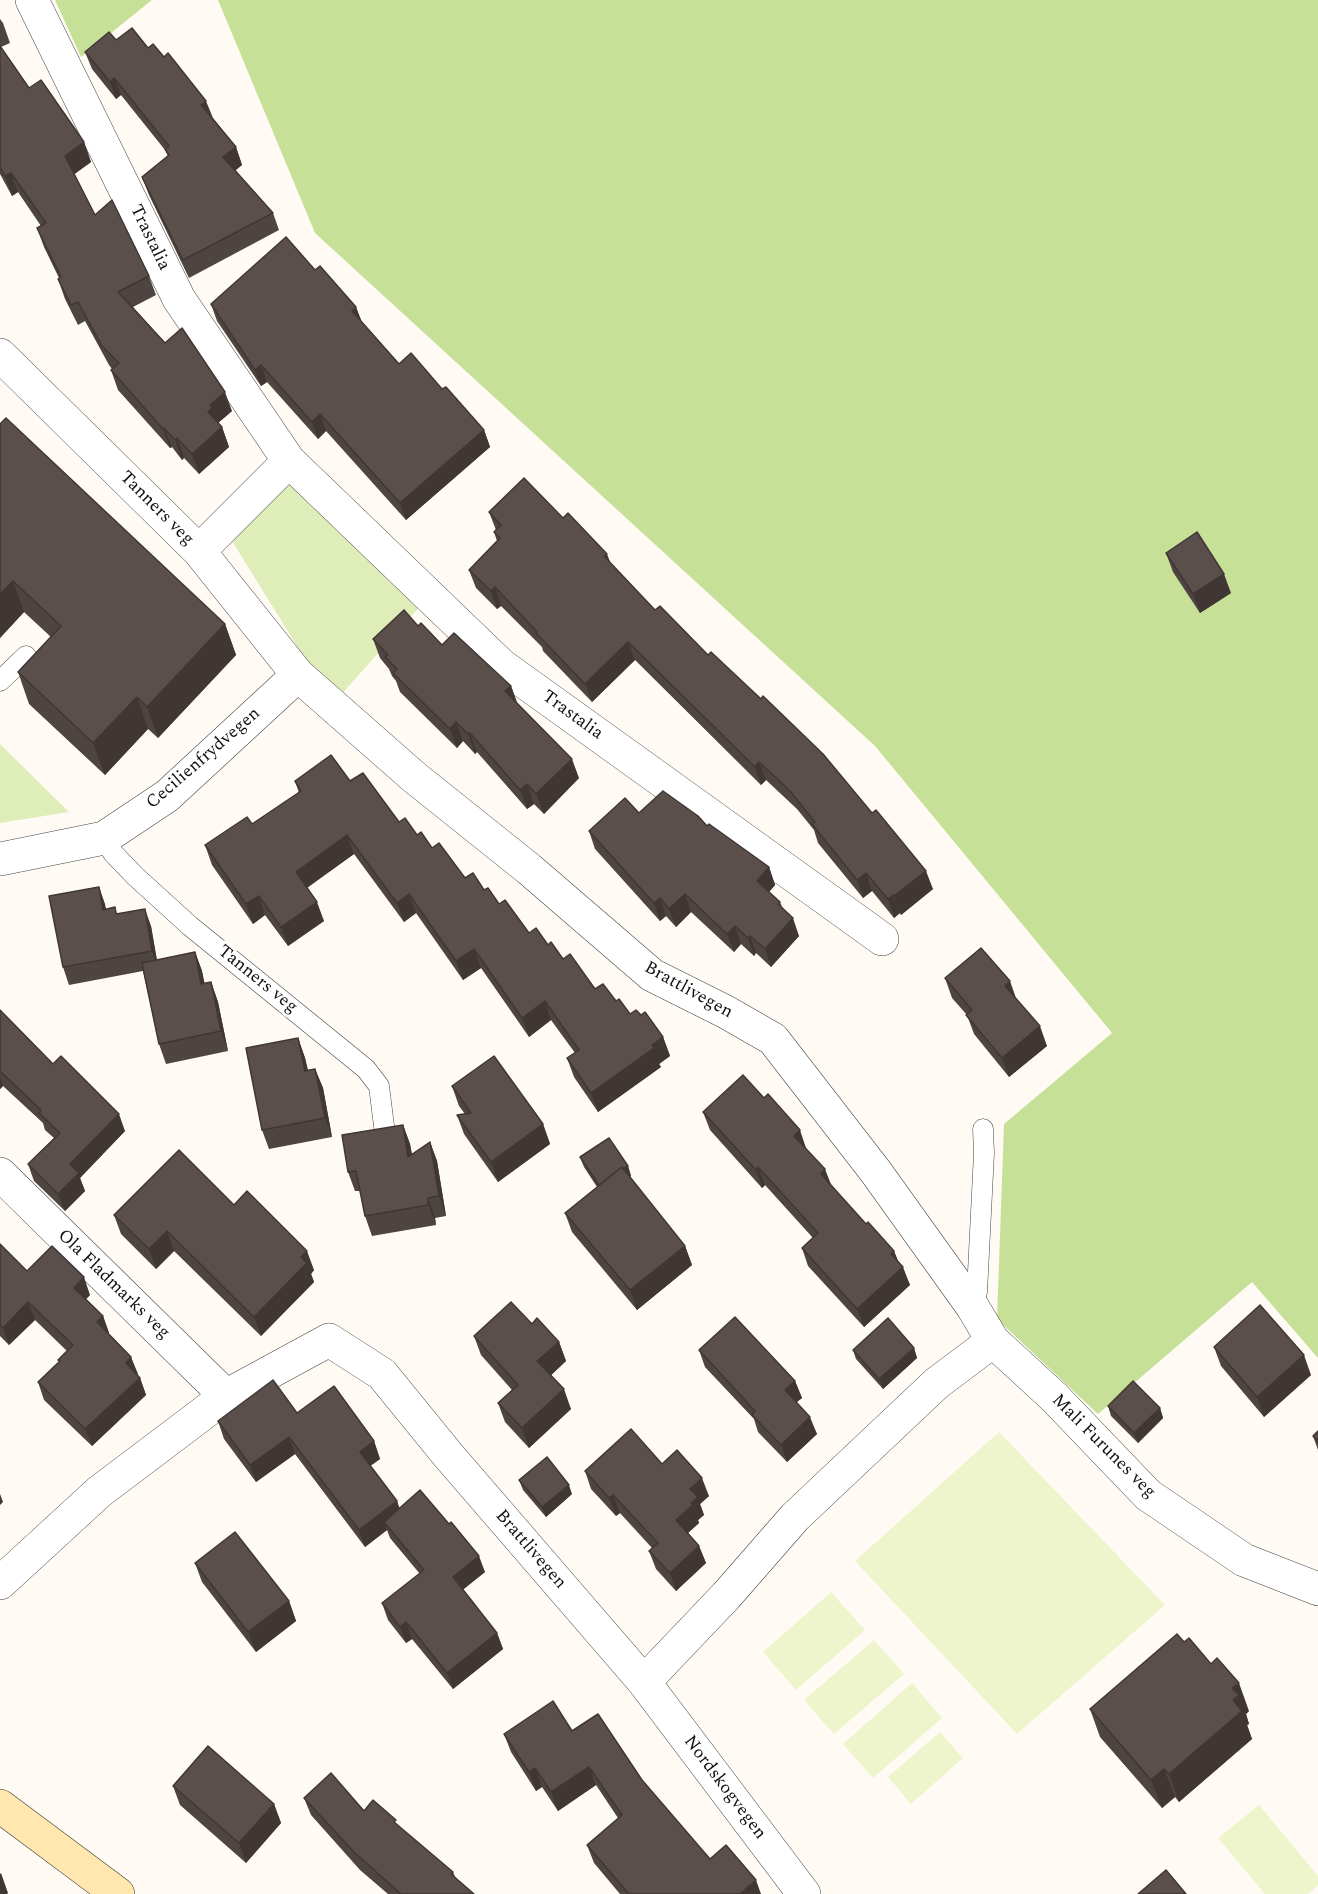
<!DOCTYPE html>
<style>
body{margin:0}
canvas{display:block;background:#fffbf4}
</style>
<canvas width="1318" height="1894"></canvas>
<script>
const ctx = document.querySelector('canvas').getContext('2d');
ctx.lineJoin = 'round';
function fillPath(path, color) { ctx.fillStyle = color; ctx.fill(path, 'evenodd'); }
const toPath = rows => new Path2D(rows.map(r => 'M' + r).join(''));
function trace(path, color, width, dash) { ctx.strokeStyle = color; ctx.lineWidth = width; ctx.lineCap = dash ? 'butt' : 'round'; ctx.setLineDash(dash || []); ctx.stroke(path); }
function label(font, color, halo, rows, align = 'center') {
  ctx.font = font + ' Spectral,serif'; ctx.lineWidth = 6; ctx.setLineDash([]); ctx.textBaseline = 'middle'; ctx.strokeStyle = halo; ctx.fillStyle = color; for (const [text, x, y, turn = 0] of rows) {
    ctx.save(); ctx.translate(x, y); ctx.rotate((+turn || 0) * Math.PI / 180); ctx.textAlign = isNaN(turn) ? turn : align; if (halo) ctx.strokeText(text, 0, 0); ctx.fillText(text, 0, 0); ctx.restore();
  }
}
fillPath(toPath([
 [291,481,422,604,339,697,310,667,232,541],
 [0,744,69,812,0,823]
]), '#dfeeb9');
fillPath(toPath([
 [55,0,152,0,81,57],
 [218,0,1318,0,1318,1358,1252,1282,1098,1414,997,1319,1004,1124,1112,1033,875,746,315,233]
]), '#c6e197');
fillPath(toPath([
 [999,1432,1165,1605,1017,1734,855,1561],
 [831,1592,865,1630,796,1690,763,1652],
 [874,1640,904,1674,834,1734,804,1700],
 [912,1683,942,1718,873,1778,843,1744],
 [940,1732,963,1758,911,1804,888,1777],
 [1259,1805,1318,1876,1318,1885,1308,1894,1265,1894,1218,1838]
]), '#eef5cc');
const service = toPath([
 [0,681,26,656],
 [104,838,113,853,135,876,190,926,366,1069,379,1086,385,1134],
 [972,1306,977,1292,984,1153,983,1129]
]);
const minor = toPath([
 [32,0,179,299,289,461,501,665,882,939],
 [0,355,199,551,298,675,414,777,529,869,652,975,726,1012,773,1039,876,1172,972,1306,993,1341,937,1383,795,1517,726,1596,644,1682,448,1455,382,1374,329,1340,226,1396,99,1492,0,1583],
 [199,551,289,461],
 [0,859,104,838,167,796,298,675],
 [0,1174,226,1396],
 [993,1341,1054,1397,1148,1495,1244,1560,1318,1589],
 [644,1682,804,1894]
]);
const secondary = toPath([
 [0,1806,118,1894]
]);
trace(service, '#444', 21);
trace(minor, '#444', 34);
trace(secondary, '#333', 34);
trace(service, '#fff', 20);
trace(minor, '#fff', 33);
trace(secondary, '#ffe7af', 33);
fillPath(toPath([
 [0,19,3,23,10,43,1,47,29,88,84,142,91,162,74,174,95,215,149,276,156,295,133,307,165,343,232,411,218,423,222,427,229,447,199,474,184,458,182,460,172,447,170,448,118,390,111,370,112,369,109,365,85,321,78,325,65,299,58,279,59,278,44,247,37,228,41,226,18,192,12,196,0,174],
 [116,40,148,48,213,118,236,147,242,165,235,170,273,213,279,230,189,278,149,195,142,177,168,156,165,150,121,95,116,99,92,69,85,52],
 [315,270,356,307,362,322,399,364,442,389,484,430,490,447,406,520,326,431,318,439,267,382,261,386,217,321,211,304],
 [0,424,225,624,236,655,158,738,148,729,105,775,29,704,18,672,51,637,24,612,0,638],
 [489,512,563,518,610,563,655,610,933,889,901,915,900,913,894,918,872,891,863,898,818,843,814,830,797,809,766,780,761,785,635,660,592,702,543,651,542,647,501,606,497,609,476,588,469,570,497,541,494,532,496,530],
 [1166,553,1231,593,1200,613,1173,572],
 [418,626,442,645,511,686,517,703,579,778,544,814,534,804,527,809,477,752,475,754,463,741,457,748,400,692,396,681,392,676,389,669,380,658,373,639],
 [295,781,350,781,399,822,417,835,432,848,465,878,484,890,529,933,548,945,595,989,616,1001,630,1014,641,1015,663,1037,670,1056,659,1064,661,1067,598,1112,574,1077,567,1058,575,1053,551,1020,529,1037,481,968,463,980,416,913,404,922,354,854,307,888,324,921,288,946,265,915,253,924,212,865,205,845,252,824,299,793],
 [639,813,707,826,769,867,775,885,769,892,780,902,783,909,799,936,771,967,756,953,754,956,741,944,734,952,691,912,676,927,666,916,660,921,595,849,589,831],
 [99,887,106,909,115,907,117,914,151,926,157,960,195,952,202,971,204,984,211,982,218,1002,228,1051,166,1064,159,1044,143,971,69,985,63,967],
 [945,978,1016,998,1047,1046,1009,1077,974,1034,967,1015,952,998],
 [0,1010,53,1064,125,1131,80,1178,85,1191,65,1211,34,1181,28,1164,54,1138,45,1130,43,1123,3,1086,0,1089],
 [298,1038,305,1058,308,1070,315,1069,323,1088,332,1137,269,1149,262,1130],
 [452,1086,543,1124,550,1144,498,1182,464,1134,457,1115,465,1114,459,1106],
 [703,1112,806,1148,832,1186,866,1224,894,1251,898,1261,910,1285,864,1327,808,1266,802,1248,813,1238,765,1185,762,1188,710,1130],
 [403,1125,410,1144,412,1154,430,1142,437,1161,446,1216,435,1218,436,1225,372,1236,365,1216,360,1191,355,1191,348,1172],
 [580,1157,628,1166,631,1176,630,1177,685,1246,692,1265,637,1310,572,1232,565,1213,597,1187,584,1167],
 [234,1205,314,1270,311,1274,314,1282,261,1336,174,1251,156,1269,121,1234,114,1215],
 [0,1244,27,1271,90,1295,86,1299,103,1316,109,1333,109,1334,131,1357,137,1375,140,1378,146,1395,92,1446,44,1400,38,1382,59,1362,58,1360,67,1351,35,1320,9,1345,0,1336],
 [532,1324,559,1342,566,1361,551,1375,571,1409,529,1448,505,1422,498,1403,512,1390,481,1355,474,1336],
 [1214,1347,1311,1375,1264,1417,1221,1366],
 [914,1348,917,1358,883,1389,856,1359,853,1350],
 [699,1350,795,1381,802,1398,796,1402,817,1434,787,1462,758,1432,754,1419,705,1367],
 [1108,1406,1160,1408,1163,1418,1138,1443,1111,1416],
 [297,1413,374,1441,380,1459,370,1466,397,1501,399,1508,485,1572,463,1589,497,1633,503,1649,453,1689,412,1639,406,1643,388,1620,382,1603,420,1574,390,1538,387,1530,365,1547,295,1454,256,1482,224,1439,218,1421],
 [1318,1431,1318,1450,1313,1436],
 [662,1464,709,1496,700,1504,704,1515,698,1520,699,1523,688,1533,699,1546,706,1563,676,1591,656,1569,649,1551,652,1548,620,1513,616,1516,591,1489,585,1471],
 [519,1480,572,1494,546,1517,523,1490],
 [195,1563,289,1601,296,1621,256,1652,202,1582],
 [1090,1709,1249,1711,1246,1714,1249,1724,1247,1725,1252,1739,1179,1802,1175,1797,1162,1808,1100,1737],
 [572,1731,642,1780,710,1859,761,1894,620,1894,594,1863,587,1845,618,1818,596,1785,558,1811,542,1787,536,1791,511,1752,504,1734],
 [173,1786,274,1804,281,1823,246,1863,180,1805],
 [304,1798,364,1811,398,1826,453,1872,456,1879,474,1894,388,1894,360,1870,311,1815]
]), '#4e4441');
fillPath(toPath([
 [114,78,121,95,116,99,110,82],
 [206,101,213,118,201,105],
 [84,142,91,162,72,176,65,156],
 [236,147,242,165,230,175,223,157],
 [11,173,18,192,12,196,5,176],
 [356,307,362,324,352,311],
 [261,365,267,382,261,386,255,370],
 [225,392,232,411,218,423,208,412,210,405],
 [320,414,326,431,318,439,312,422],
 [222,427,229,447,199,474,192,454],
 [164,428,172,447,170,448,163,429],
 [484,430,490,447,406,520,400,503],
 [177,438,184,458,182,460,175,440],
 [607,554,614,572,604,556],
 [1224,574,1231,593,1200,613,1193,594],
 [13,581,24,612,0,638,0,594],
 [495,587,501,606,497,609,491,591],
 [225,624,236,655,158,738,147,707],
 [628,642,635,660,592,702,585,684],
 [511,686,518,705,505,691],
 [137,697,148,729,105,775,93,743],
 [456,722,463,741,457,748,450,729],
 [470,733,477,752,475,754,468,734],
 [572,759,579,778,544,814,536,794],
 [759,762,766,780,761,785,755,767],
 [527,784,534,804,527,809,520,790],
 [347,835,354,854,302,891,296,872],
 [769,867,775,885,763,899,757,881],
 [926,871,933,889,901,915,894,896],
 [866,873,872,891,863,898,857,880],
 [99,887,105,904,109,927,103,910],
 [409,894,416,913,404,922,397,903],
 [685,894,691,912,676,927,669,909],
 [893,895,900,913,894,918,888,899],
 [259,896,265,915,253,924,246,904],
 [660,898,666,916,660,921,654,903],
 [317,902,324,921,288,946,281,927],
 [145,909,151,926,158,968,152,951],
 [793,918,799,936,771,967,765,949],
 [735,926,741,944,734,952,727,934],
 [750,936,756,953,754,956,748,938],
 [474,949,481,968,463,980,456,961],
 [195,952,202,971,209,1004,201,984],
 [1010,981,1017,1001,1005,986],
 [211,982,218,1002,228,1051,221,1031],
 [545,1001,551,1020,529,1037,522,1018],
 [1040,1026,1047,1046,1009,1077,1002,1058],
 [663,1037,670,1056,659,1064,661,1067,598,1112,591,1093],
 [298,1038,305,1058,312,1090,305,1071],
 [315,1069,323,1088,332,1137,325,1118],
 [0,1077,3,1086,0,1089],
 [119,1114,125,1131,80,1178,85,1191,65,1211,58,1194,70,1164],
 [543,1124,550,1144,498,1182,491,1162],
 [403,1125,410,1144,415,1176,408,1157],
 [800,1130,806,1148,800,1153,794,1136],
 [430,1142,437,1161,446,1216,439,1196],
 [628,1166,631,1176,603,1195,599,1185],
 [758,1167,765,1185,762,1188,756,1170],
 [825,1169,832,1187,821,1174],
 [428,1198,435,1218,436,1225,428,1205],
 [167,1231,174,1251,156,1269,149,1249],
 [685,1246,692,1265,637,1310,630,1290],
 [307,1251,314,1270,311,1274,314,1282,261,1336,254,1317,301,1257],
 [894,1251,901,1269,891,1254],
 [903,1267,910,1285,864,1327,857,1309],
 [84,1277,90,1295,80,1305,74,1288],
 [28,1302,35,1320,9,1345,3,1328],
 [103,1316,109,1333,103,1340,97,1322],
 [559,1342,566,1361,545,1381,537,1361],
 [914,1348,917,1358,883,1389,879,1379],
 [1304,1355,1311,1375,1264,1417,1257,1397],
 [131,1357,138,1374,132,1380,126,1363],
 [140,1378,146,1395,92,1446,85,1429],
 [795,1381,802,1398,791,1407,785,1390],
 [564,1389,571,1409,529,1448,522,1428],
 [1160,1408,1163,1418,1138,1443,1134,1433],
 [810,1417,817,1434,787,1462,781,1445],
 [289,1437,295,1454,256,1482,250,1465],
 [374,1441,380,1459,366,1469,360,1452],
 [702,1478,709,1496,700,1504,704,1515,698,1520,699,1523,682,1538,676,1520,691,1503,690,1489],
 [569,1485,572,1494,546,1517,542,1507],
 [0,1494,3,1502,0,1505],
 [613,1495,620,1513,616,1516,609,1498],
 [397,1501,403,1518,384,1522,387,1530,365,1547,359,1530],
 [699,1546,706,1563,676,1591,670,1573],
 [479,1556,485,1572,459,1593,453,1577],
 [289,1601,296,1621,256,1652,248,1632],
 [406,1622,412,1639,406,1643,400,1627],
 [497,1633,503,1649,453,1689,447,1673],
 [1239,1683,1249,1711,1246,1714,1249,1724,1247,1725,1252,1739,1179,1802,1169,1774,1233,1700,1232,1688],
 [589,1767,596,1785,558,1811,551,1792],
 [535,1768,542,1787,536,1791,529,1772],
 [1164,1769,1175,1797,1162,1808,1151,1780],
 [274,1804,281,1823,246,1863,239,1843],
 [1,1873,8,1893,7,1894,0,1894,0,1874],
 [756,1880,761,1894,740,1894]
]), '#403735');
const building = toPath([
 [132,28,148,48,153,44,164,57,168,53,206,101,201,105,236,147,223,157,273,213,183,260,142,177,169,155,165,149,169,146,114,78,110,82,85,52,109,32,116,40,132,28],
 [0,46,29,88,41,80,84,142,65,156,95,215,112,200,149,276,118,292,165,343,182,328,225,392,210,405,212,408,208,412,222,427,192,454,177,438,175,440,164,428,163,429,111,370,119,363,102,346,78,302,71,305,58,279,61,277,37,228,46,223,11,173,5,176,0,167,0,46],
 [286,237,315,270,320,266,356,307,352,311,399,364,411,353,442,389,446,387,484,430,400,503,320,414,312,422,261,365,255,370,211,304,286,237],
 [6,418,225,624,147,707,137,697,93,743,18,672,61,626,13,581,0,594,0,424,6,418],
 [524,478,563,518,568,513,607,554,604,556,655,610,660,606,708,655,711,652,761,699,763,696,823,754,872,813,876,810,926,871,894,896,893,895,888,899,866,873,857,880,812,824,815,822,790,791,759,762,755,767,628,642,585,684,536,633,537,632,495,587,491,591,469,570,500,538,494,532,501,525,489,512,524,478],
 [1197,532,1224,574,1193,594,1166,553,1197,532],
 [404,610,418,626,421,623,442,645,454,633,511,686,505,691,572,759,536,794,527,784,520,790,470,733,468,734,456,722,450,729,393,673,397,669,385,657,388,655,373,639,404,610],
 [331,755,350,781,363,773,399,822,405,818,417,835,421,832,432,848,439,843,465,878,473,873,484,890,488,888,499,904,505,900,529,933,536,928,548,945,551,942,563,959,570,954,595,989,603,984,616,1001,619,999,630,1014,636,1010,641,1015,645,1012,663,1037,652,1045,654,1048,591,1093,567,1058,579,1050,545,1001,522,1018,474,949,456,961,409,894,397,903,347,835,296,872,317,902,281,927,259,896,246,904,205,845,247,817,252,824,301,791,295,781,331,755],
 [663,791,698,816,707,826,709,824,769,867,757,881,780,902,778,904,793,918,765,949,750,936,748,938,735,926,727,934,685,894,669,909,660,898,654,903,589,831,625,798,639,813,663,791],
 [99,887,103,910,115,907,116,914,145,909,152,951,63,967,49,896,99,887],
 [981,948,1010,981,1005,986,1040,1026,1002,1058,966,1015,972,1010,945,978,981,948],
 [195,952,201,984,211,982,221,1031,159,1044,142,963,195,952],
 [0,1010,53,1064,61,1056,119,1114,70,1164,79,1173,58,1194,28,1164,60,1133,39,1113,41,1110,0,1071,0,1010],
 [298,1038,305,1071,315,1069,325,1118,262,1130,246,1048,298,1038],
 [494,1056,543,1124,491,1162,457,1115,471,1113,452,1086,494,1056],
 [743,1075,764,1098,768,1094,800,1130,794,1136,825,1169,821,1174,866,1224,868,1222,894,1251,891,1254,903,1267,857,1309,802,1248,818,1233,758,1167,756,1170,703,1112,743,1075],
 [403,1125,408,1157,430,1142,439,1196,428,1198,428,1205,365,1216,356,1171,348,1172,342,1135,403,1125],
 [609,1138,628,1166,623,1169,622,1167,599,1185,580,1157,609,1138],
 [179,1150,234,1205,247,1191,307,1251,301,1257,307,1263,254,1317,167,1231,149,1249,114,1215,179,1150],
 [622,1167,685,1246,630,1290,565,1213,622,1167],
 [0,1244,27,1271,52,1246,84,1277,74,1288,103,1316,97,1322,131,1357,126,1363,140,1378,85,1429,38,1382,60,1361,58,1360,73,1345,28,1302,3,1328,0,1325,0,1244],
 [511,1302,532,1324,537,1318,559,1342,537,1361,564,1389,522,1428,498,1403,518,1385,474,1336,511,1302],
 [1260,1305,1304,1355,1257,1397,1214,1347,1260,1305],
 [735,1317,795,1381,785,1390,810,1417,781,1445,752,1415,755,1411,699,1350,735,1317],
 [888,1318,914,1348,879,1379,853,1350,888,1318],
 [273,1380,297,1413,334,1386,374,1441,360,1452,397,1501,359,1530,289,1437,250,1465,218,1421,273,1380],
 [1133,1381,1160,1408,1134,1433,1108,1406,1133,1381],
 [631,1429,662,1464,677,1450,702,1478,690,1489,698,1497,691,1503,693,1505,676,1520,699,1546,670,1573,649,1551,658,1543,613,1495,609,1498,585,1471,631,1429],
 [1318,1431,1318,1442,1313,1436,1318,1431],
 [547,1457,569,1485,542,1507,519,1480,547,1457],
 [420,1490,449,1524,451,1522,479,1556,453,1577,497,1633,447,1673,406,1622,400,1627,382,1603,424,1570,384,1522,420,1490],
 [235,1532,289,1601,248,1632,195,1563,235,1532],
 [1177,1634,1184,1642,1189,1638,1211,1664,1217,1658,1239,1683,1232,1688,1239,1695,1233,1700,1242,1711,1169,1774,1164,1769,1151,1780,1090,1709,1177,1634],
 [553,1701,572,1731,598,1714,642,1780,710,1859,726,1845,756,1880,740,1894,629,1894,587,1845,622,1815,589,1767,551,1792,535,1768,529,1772,504,1734,553,1701],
 [208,1746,274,1804,239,1843,173,1786,208,1746],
 [331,1773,364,1811,373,1800,396,1820,394,1822,453,1872,451,1874,474,1894,401,1894,354,1852,304,1798,331,1773],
 [1166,1870,1186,1894,1138,1894,1166,1870]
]);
fillPath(building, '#5b4f4c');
trace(building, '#403735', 1.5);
label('18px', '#111', '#fff', [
 ["Trastalia",149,238,64],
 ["Tanners veg",156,509,45],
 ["Trastalia",572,716,36],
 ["Cecilienfrydvegen",204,759,-41],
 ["Tanners veg",257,980,39],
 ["Brattlivegen",688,991,29],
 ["Ola Fladmarks veg",113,1285,44],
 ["Mali Furunes veg",1103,1447,45],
 ["Brattlivegen",530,1550,49],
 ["Nordskogvegen",724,1788,53]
]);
</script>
